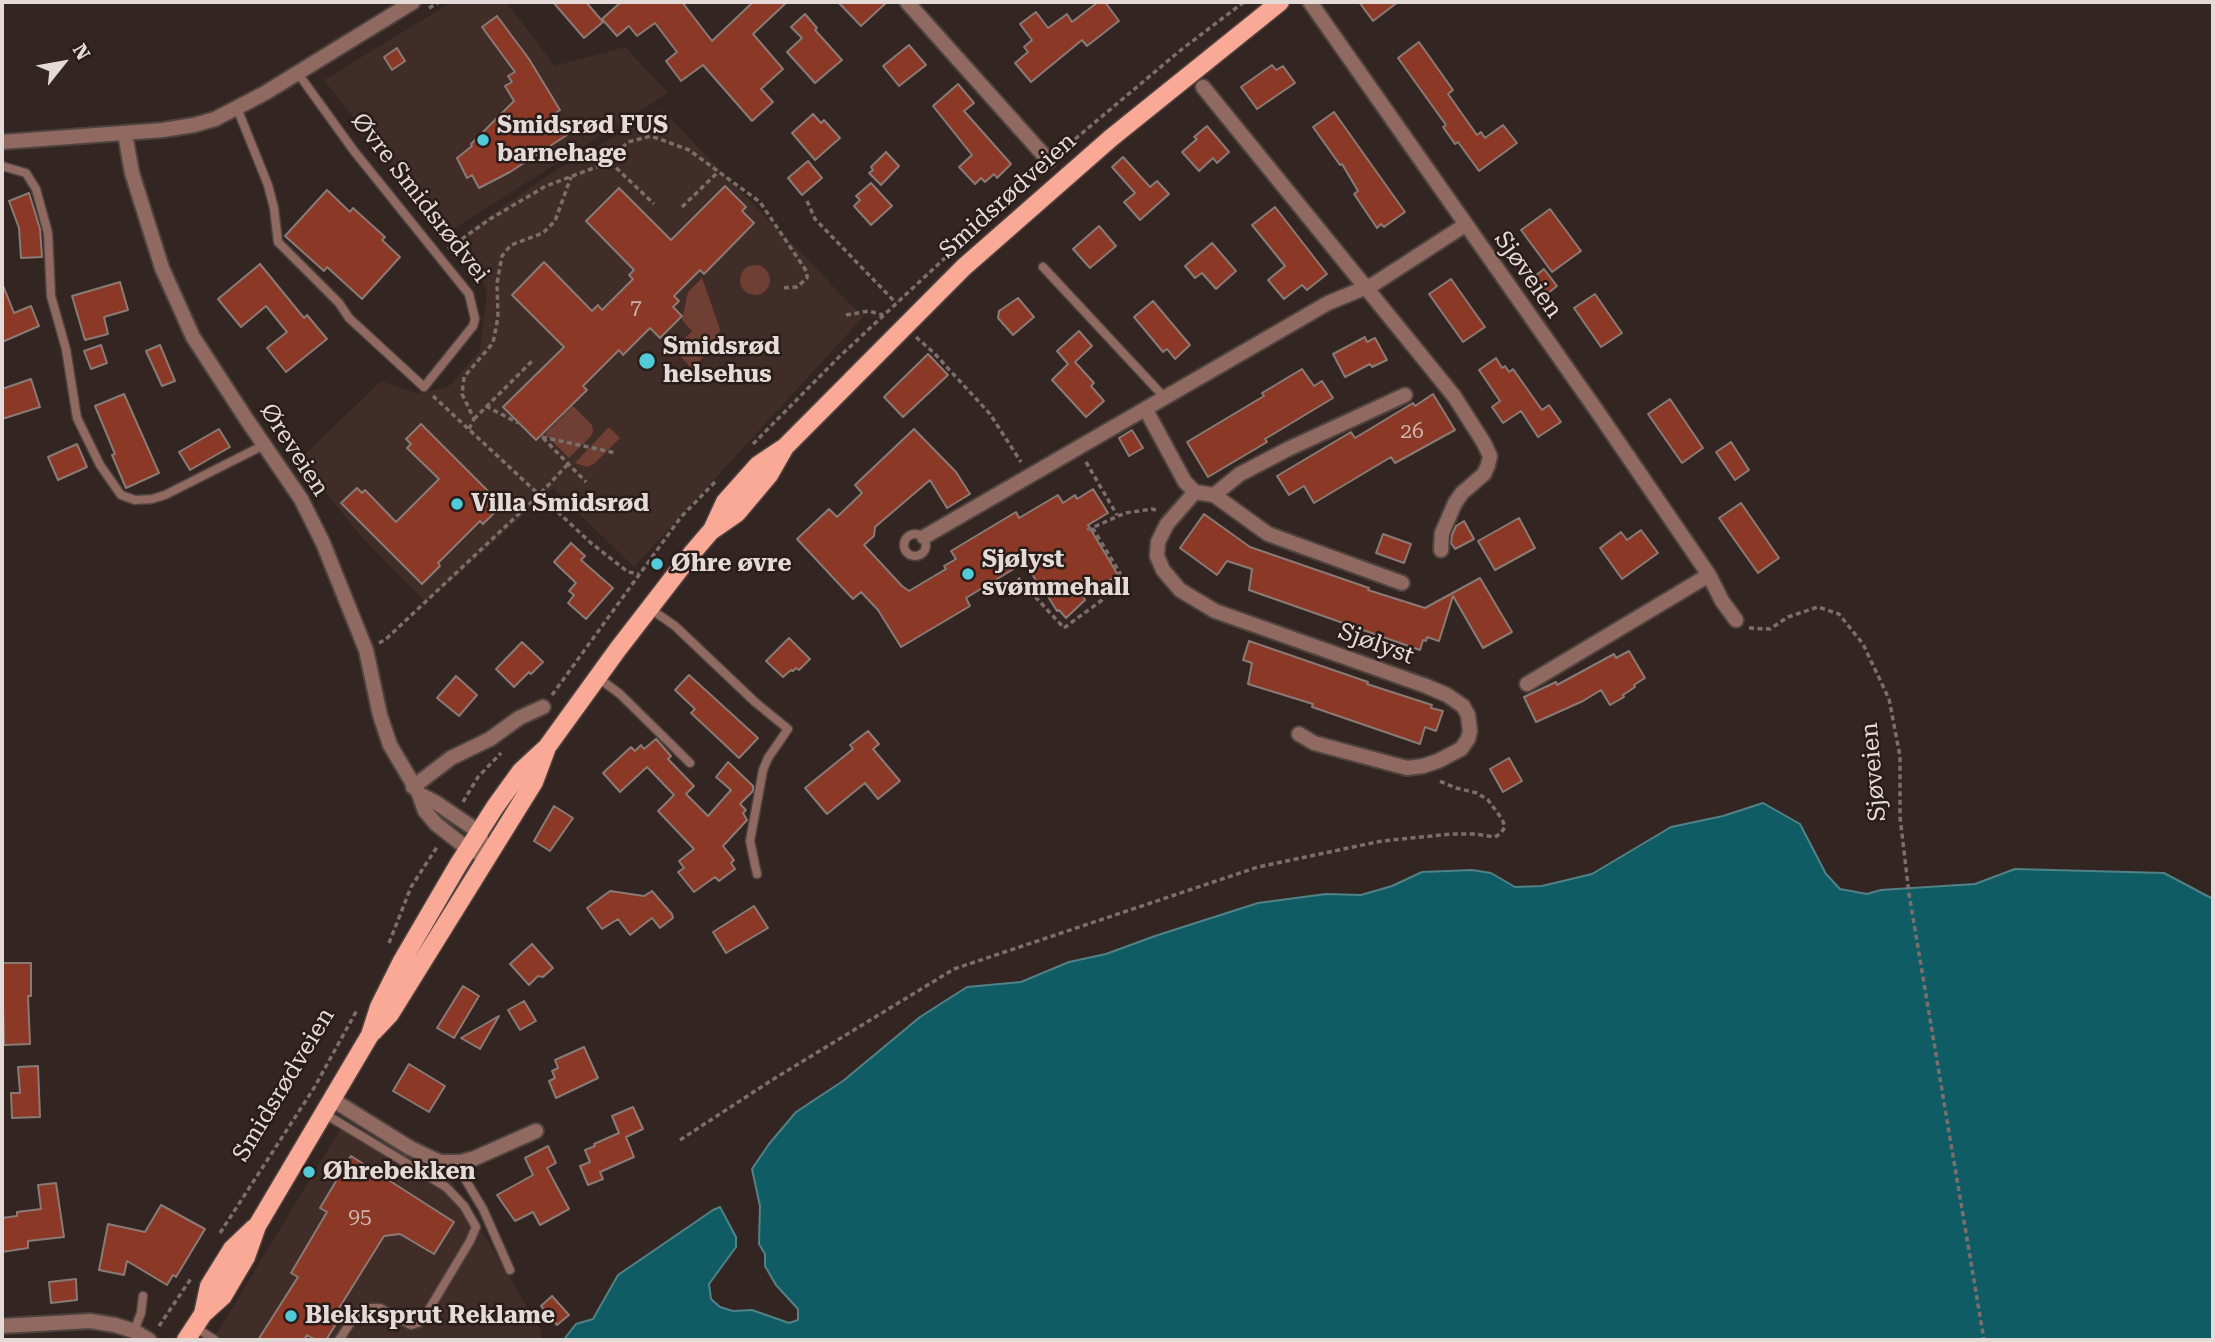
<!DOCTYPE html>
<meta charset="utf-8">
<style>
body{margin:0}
#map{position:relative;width:2215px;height:1342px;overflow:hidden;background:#332622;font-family:"Roboto Serif",serif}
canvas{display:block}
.frame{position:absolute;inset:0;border:4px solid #e4dbd8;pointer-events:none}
.north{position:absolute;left:28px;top:28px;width:70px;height:70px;-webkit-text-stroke:5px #291c19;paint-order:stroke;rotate:59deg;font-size:19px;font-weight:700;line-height:28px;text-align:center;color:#e4dbd8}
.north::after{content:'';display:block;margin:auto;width:24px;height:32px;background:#e4dbd8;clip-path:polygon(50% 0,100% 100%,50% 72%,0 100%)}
</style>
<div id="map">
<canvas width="2215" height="1342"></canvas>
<div class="frame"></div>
<div class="north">N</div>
</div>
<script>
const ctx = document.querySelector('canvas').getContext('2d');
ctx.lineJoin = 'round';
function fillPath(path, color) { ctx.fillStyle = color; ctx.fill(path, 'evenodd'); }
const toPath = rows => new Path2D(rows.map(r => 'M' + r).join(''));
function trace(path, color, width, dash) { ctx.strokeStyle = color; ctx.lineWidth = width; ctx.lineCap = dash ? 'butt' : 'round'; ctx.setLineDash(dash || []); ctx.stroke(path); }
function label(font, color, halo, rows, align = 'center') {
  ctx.font = font + ' "Roboto Serif",serif'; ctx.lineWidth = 5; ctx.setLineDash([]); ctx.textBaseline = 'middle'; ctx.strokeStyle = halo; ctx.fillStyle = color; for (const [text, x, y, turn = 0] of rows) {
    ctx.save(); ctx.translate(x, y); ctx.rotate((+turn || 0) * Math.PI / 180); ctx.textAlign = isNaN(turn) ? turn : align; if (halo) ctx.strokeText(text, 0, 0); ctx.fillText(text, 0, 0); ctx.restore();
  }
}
fillPath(toPath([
 [452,2,506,2,555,66,625,47,668,93,447,233,324,80],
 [662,110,863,317,634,567,553,488,455,578,425,602,361,536,299,460,381,381,418,394,449,386,480,350,487,294,466,232,558,169],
 [344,1123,448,1175,541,1330,542,1340,213,1340]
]), '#402d28');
fillPath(toPath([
 '740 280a15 15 0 1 1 30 0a15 15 0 1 1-30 0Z',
 [702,278,720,329,718,341,692,369,674,349,692,331,682,320,688,292],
 [573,406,592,425,593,431,591,436,569,458,545,434],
 [609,427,620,438,594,464,587,467,575,463]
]), '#703f33');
const water = toPath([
 [1763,803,1800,824,1826,874,1840,889,1867,894,1881,890,1975,884,2015,869,2164,873,2213,899,2213,1340,568,1340,565,1338,576,1324,593,1319,618,1275,713,1210,720,1207,736,1237,736,1247,709,1284,711,1299,720,1307,733,1311,752,1310,789,1323,798,1320,798,1309,776,1285,765,1266,765,1254,759,1244,760,1206,752,1169,769,1144,796,1112,843,1081,920,1017,967,987,1021,982,1069,962,1106,954,1155,936,1258,903,1326,894,1361,895,1392,886,1422,872,1472,870,1491,873,1515,887,1542,886,1592,874,1671,827,1723,816,1763,803]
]);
fillPath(water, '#105c64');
trace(water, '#508287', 2);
const building = toPath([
 [553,2,586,2,603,22,584,38,553,2],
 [621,2,682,2,712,41,753,2,787,2,753,34,783,69,761,89,773,102,752,121,703,65,681,81,666,61,677,52,655,23,637,36,629,26,617,36,602,19,621,2],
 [838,2,887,2,861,26,838,2],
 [1098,2,1105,2,1119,21,1087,46,1082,40,1031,82,1015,63,1028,52,1024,47,1032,40,1020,24,1036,12,1048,28,1067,14,1072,22,1098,2],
 [1359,2,1398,2,1373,21,1359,2],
 [805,14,817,28,815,30,842,60,815,83,787,52,802,38,791,27,805,14],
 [497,16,529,59,560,110,554,114,567,135,510,172,479,188,472,175,467,178,457,158,472,146,471,144,514,101,505,86,512,82,508,76,515,72,482,27,497,16],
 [1419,42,1453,90,1448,94,1477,135,1481,132,1485,138,1503,125,1517,143,1479,171,1458,142,1455,144,1443,127,1446,125,1398,58,1419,42],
 [909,45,926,65,899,86,883,66,909,45],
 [397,48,405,61,392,70,384,57,397,48],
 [1272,65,1276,70,1283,66,1295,83,1257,109,1241,87,1272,65],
 [958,84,974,103,964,111,1011,164,997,178,994,174,985,182,981,178,975,184,959,167,972,155,933,106,958,84],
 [1334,112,1405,212,1384,227,1381,224,1377,228,1354,194,1358,191,1342,164,1340,165,1313,127,1334,112],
 [813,114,821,123,824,120,840,138,815,160,792,133,813,114],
 [1207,126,1229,152,1217,163,1213,158,1199,171,1182,152,1197,139,1194,137,1207,126],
 [886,152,899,166,881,185,869,173,873,170,871,167,886,152],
 [1123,157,1150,187,1157,181,1169,194,1140,220,1124,202,1135,193,1112,167,1123,157],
 [808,161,822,178,802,195,788,178,808,161],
 [871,183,892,206,871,225,854,206,860,200,856,196,871,183],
 [725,186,746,207,742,211,754,223,704,274,700,270,674,296,679,301,673,307,682,316,660,338,650,328,623,355,619,350,583,386,587,390,536,440,503,407,564,347,512,295,544,262,592,311,598,305,602,310,633,279,629,275,634,270,586,221,619,188,671,240,725,186],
 [327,190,350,212,353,208,385,237,382,240,400,257,362,299,327,267,324,271,285,236,327,190],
 [29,193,40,229,42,257,21,258,19,228,9,201,29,193],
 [1275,207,1327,274,1307,290,1302,285,1284,299,1268,280,1285,266,1252,225,1275,207],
 [1550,209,1581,251,1552,272,1521,230,1550,209],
 [1099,226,1116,246,1090,268,1073,249,1099,226],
 [1212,243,1236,271,1216,289,1202,273,1195,278,1185,266,1212,243],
 [260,264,304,318,307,315,327,339,286,372,267,348,287,332,266,306,241,327,218,299,260,264],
 [1544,269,1557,286,1538,301,1525,284,1544,269],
 [1451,279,1485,327,1463,342,1429,294,1451,279],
 [120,282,128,310,104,317,108,334,85,340,72,296,120,282],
 [2,283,14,313,31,306,39,326,2,342,2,283],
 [1595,294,1622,333,1601,347,1574,308,1595,294],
 [1018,298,1034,317,1013,335,998,318,999,311,1018,298],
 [1153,301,1190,345,1175,359,1167,349,1163,352,1134,317,1153,301],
 [1079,331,1092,346,1075,362,1094,383,1091,386,1104,401,1086,417,1052,380,1068,364,1057,351,1079,331],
 [1365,337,1367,342,1375,338,1387,360,1372,367,1370,364,1345,377,1333,354,1365,337],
 [101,345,107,363,91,369,84,351,101,345],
 [160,345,175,381,162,386,146,351,160,345],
 [928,354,948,375,903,417,884,397,928,354],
 [1496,358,1502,368,1505,366,1509,372,1513,369,1542,410,1549,405,1561,422,1538,437,1521,411,1503,423,1492,407,1500,401,1479,370,1496,358],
 [1302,369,1314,386,1322,381,1333,398,1265,439,1267,442,1208,477,1187,442,1264,396,1262,393,1302,369],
 [31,379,40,407,2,419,2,389,31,379],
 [124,394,159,473,126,488,112,455,115,454,95,406,124,394],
 [1433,394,1455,430,1395,463,1391,457,1314,503,1304,486,1289,495,1277,476,1351,432,1355,438,1413,403,1415,406,1433,394],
 [1670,399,1703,448,1682,463,1648,414,1670,399],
 [421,424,502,505,483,524,480,521,438,563,440,566,422,584,341,503,357,488,362,493,365,490,396,522,439,479,407,448,411,444,406,439,421,424],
 [219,429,230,447,190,470,179,452,219,429],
 [914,429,956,472,970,494,947,508,930,480,875,527,874,536,864,545,902,586,909,591,946,569,944,566,956,559,951,551,1016,512,1019,518,1058,495,1063,503,1075,495,1077,499,1093,489,1108,513,1088,525,1118,575,1083,596,1085,600,1066,618,1059,610,1057,611,1047,595,1045,596,1025,562,966,598,970,606,901,647,878,610,861,592,853,599,797,539,829,509,837,517,862,493,855,485,914,429],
 [1132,430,1143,448,1129,456,1119,438,1132,430],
 [1731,442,1749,470,1735,480,1716,452,1731,442],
 [77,444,87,467,58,480,48,457,77,444],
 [1741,503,1779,558,1758,573,1719,518,1741,503],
 [1204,514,1250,547,1369,588,1368,590,1425,608,1480,578,1512,632,1483,648,1453,596,1439,641,1427,637,1426,641,1423,640,1420,650,1249,590,1252,569,1227,561,1217,575,1180,548,1204,514],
 [1519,518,1535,548,1495,570,1478,541,1519,518],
 [1464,521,1474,539,1455,549,1451,543,1452,535,1456,526,1464,521],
 [1641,530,1658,553,1622,579,1600,548,1621,532,1627,540,1641,530],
 [1383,534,1411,544,1404,563,1376,553,1383,534],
 [571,543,585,556,581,560,613,588,586,619,568,603,574,595,569,591,576,583,554,562,571,543],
 [789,638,810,659,799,670,796,668,793,671,791,670,783,677,766,661,789,638],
 [1249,641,1368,682,1367,684,1432,705,1431,708,1443,711,1436,731,1425,727,1420,744,1312,707,1313,704,1248,684,1252,663,1243,660,1249,641],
 [522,642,543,662,531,674,529,672,514,687,496,669,522,642],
 [1629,651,1645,678,1634,685,1635,687,1623,695,1624,697,1610,705,1601,690,1583,701,1536,722,1524,697,1556,682,1557,685,1614,654,1616,658,1629,651],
 [689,675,758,738,739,758,691,713,695,709,675,690,689,675],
 [456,676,477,695,459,716,437,698,456,676],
 [868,731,879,744,873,749,900,781,878,799,865,783,827,814,805,788,853,749,850,745,868,731],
 [656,739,671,756,668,759,694,786,686,794,708,816,731,790,716,777,728,762,753,786,753,791,740,804,746,810,743,813,747,820,723,846,734,860,731,863,735,869,719,881,715,877,694,892,678,872,684,868,679,861,694,849,658,811,674,795,647,767,620,792,603,773,631,747,635,751,641,745,644,749,656,739],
 [1509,758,1522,781,1503,792,1490,769,1509,758],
 [554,806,573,818,550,851,534,841,554,806],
 [610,891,644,896,652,891,672,914,673,918,660,928,652,918,630,935,618,919,602,929,587,908,610,891],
 [754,906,768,928,726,953,713,932,754,906],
 [532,944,553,968,543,977,538,976,529,985,510,964,532,944],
 [2,963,31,963,31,996,28,996,30,1044,4,1045,2,963],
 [463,986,479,996,454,1038,437,1028,463,986],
 [524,1001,536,1021,520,1030,508,1010,524,1001],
 [499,1016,480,1049,461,1038,499,1016],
 [584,1047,598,1078,556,1098,549,1081,555,1078,552,1071,558,1068,555,1060,584,1047],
 [409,1064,445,1086,429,1112,393,1091,409,1064],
 [38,1066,40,1117,12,1118,11,1093,20,1093,18,1067,38,1066],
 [633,1107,643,1129,626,1137,634,1157,600,1172,603,1179,588,1185,580,1166,590,1162,585,1150,595,1146,594,1144,619,1133,612,1116,633,1107],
 [548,1146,556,1163,547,1168,569,1209,540,1225,533,1212,515,1221,497,1195,533,1175,525,1158,548,1146],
 [351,1156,454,1222,434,1254,400,1234,384,1236,336,1313,341,1316,326,1340,316,1340,307,1335,304,1340,258,1340,298,1277,291,1273,327,1212,320,1208,351,1156],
 [56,1183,64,1237,28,1241,28,1248,2,1252,2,1218,17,1216,17,1212,41,1209,38,1185,56,1183],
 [161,1205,205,1229,176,1277,173,1275,167,1285,127,1261,124,1275,99,1270,108,1224,145,1232,161,1205],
 [76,1279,77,1300,51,1303,49,1282,76,1279],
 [552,1296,569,1315,557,1325,541,1306,552,1296]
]);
fillPath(building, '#8b3926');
trace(building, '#8a7a76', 2);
const service = toPath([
 [237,108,268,185,274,208,278,242,339,303,349,318,424,387,473,326,475,319,469,294,354,151,297,72],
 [2,166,26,173,36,189,48,233,51,296,66,349,77,418,100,465,121,495,135,500,152,499,165,495,264,445],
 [1043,267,1165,398],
 '904 545a11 11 0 1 1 22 0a11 11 0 1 1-22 0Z',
 [649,608,675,626,755,702,788,729,768,758,763,770,750,841,757,874],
 [597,677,620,694,690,763],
 [325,1114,446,1187,464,1206,476,1227,470,1241,425,1316,418,1323,411,1325,380,1308,365,1308,357,1313,339,1340],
 [461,1162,465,1179,483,1209,510,1270],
 [195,1327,215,1340],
 [134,1331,141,1313,143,1296]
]);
const minor = toPath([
 [907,2,1049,161],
 [1310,2,1597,411,1709,575,1722,601,1736,620],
 [1203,87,1454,396,1484,443,1490,456,1488,465,1484,474,1462,493,1455,503,1442,533,1441,550],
 [125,134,132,173,162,268,193,337,247,420,301,499,323,543,366,650,380,715,390,745,419,794,425,811,436,824,468,849,487,856],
 [2,142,163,130,194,125,215,119,265,93,413,2],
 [1146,410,1185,482,1195,492,1167,524,1158,542,1157,556,1163,570,1180,590,1215,611,1426,686,1447,695,1463,706,1468,715,1470,731,1468,739,1461,749,1438,761,1423,766,1407,768,1314,743,1299,734],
 [1195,492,1214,495,1268,534,1402,583],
 [1214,495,1240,474,1288,449,1405,395],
 [924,537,1328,303,1374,284,1465,225],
 [1527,684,1709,575],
 [413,787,451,758,490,739,519,718,543,707],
 [419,794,435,802,479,832,487,856],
 [333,1100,410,1148,440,1162,461,1162,475,1158,536,1131],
 [2,1326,90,1321,115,1325,134,1331,149,1340]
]);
const primary = toPath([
 [713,528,725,502,758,465,785,447,964,267,1111,138,1280,2],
 [373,1032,390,1014,534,782,546,750],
 [203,1314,209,1286,232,1249,254,1228],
 [186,1340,203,1314,223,1296,246,1257,257,1226,370,1035,379,1007,402,961,458,865,495,807,521,771,547,747,618,649,693,552,711,531,737,513,769,475,785,447]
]);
trace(service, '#4f433f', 11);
trace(minor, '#4f433f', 18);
trace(primary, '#4f433f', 21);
trace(toPath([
 [429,8,439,2],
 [1062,150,1182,49,1244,2],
 [610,162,654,204],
 [807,201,815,219,896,303],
 [682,207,718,172],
 [448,249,490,219,546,186,610,162,615,155,628,142,651,136,689,150,760,202,807,272,807,278,797,287,782,288],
 [846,315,869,311,883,315],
 [916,337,934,353,990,414,1021,462],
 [433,396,591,543,628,572,639,574],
 [486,406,518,423],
 [474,419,533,360],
 [469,429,474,419,462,394,464,377,493,343,498,317,497,283,502,256,511,245,543,233,555,221,571,177],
 [542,437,616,453],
 [543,438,586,482],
 [753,444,839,357,1038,171],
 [1086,462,1117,515],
 [1087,530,1125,513,1152,509,1159,511],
 [1018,578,1064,628,1102,600,1120,573,1092,527],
 [1749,628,1770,629,1788,617,1818,607,1839,614,1863,644,1889,699,1900,756,1900,817,1909,894,1984,1340],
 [379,643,386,639,540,494,568,464],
 [552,695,681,517,715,482],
 [463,802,478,777,501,753],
 [389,943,411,887,437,847],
 [680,1140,772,1080,954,969,1258,867,1382,841,1451,834,1475,834,1495,837,1501,833,1505,827,1502,819,1488,800,1477,793,1456,788,1437,780],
 [220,1233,314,1088,357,1010],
 [159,1326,192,1277]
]), '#7b6f6c', 3.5, [5, 3.5]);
trace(service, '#906a60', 8);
trace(minor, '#906a60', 14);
trace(primary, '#f9a995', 18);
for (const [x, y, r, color] of [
 [483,140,7,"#52cbd8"],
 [647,361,9,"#52cbd8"],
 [457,504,7,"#52cbd8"],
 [657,564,7,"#52cbd8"],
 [968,574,7,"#52cbd8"],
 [309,1172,7,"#52cbd8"],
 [291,1316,7,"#52cbd8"]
]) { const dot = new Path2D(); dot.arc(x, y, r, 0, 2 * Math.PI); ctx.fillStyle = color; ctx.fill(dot); trace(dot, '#291c19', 2.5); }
label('21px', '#ceb2ac', null, [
 ["7",636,308],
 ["26",1412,432],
 ["95",360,1217]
]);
label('bold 24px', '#e4dbd8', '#291c19', [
 ["Smidsrød FUS",497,126],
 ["barnehage",497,154],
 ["Smidsrød",663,347],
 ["helsehus",663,375],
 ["Villa Smidsrød",471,504],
 ["Sjølyst",982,560],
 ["svømmehall",982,588],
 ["Øhre øvre",671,564],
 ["Øhrebekken",323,1172],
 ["Blekksprut Reklame",305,1316]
], 'left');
label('24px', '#e4dbd8', '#291c19', [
 ["Smidsrødveien",1008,196,-42],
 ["Øvre Smidsrødvei",420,198,52],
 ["Sjøveien",1528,275,55],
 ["Øreveien",294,450,57],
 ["Sjølyst",1376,644,20],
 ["Sjøveien",1874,772,-95],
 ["Smidsrødveien",284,1085,-59]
]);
</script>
